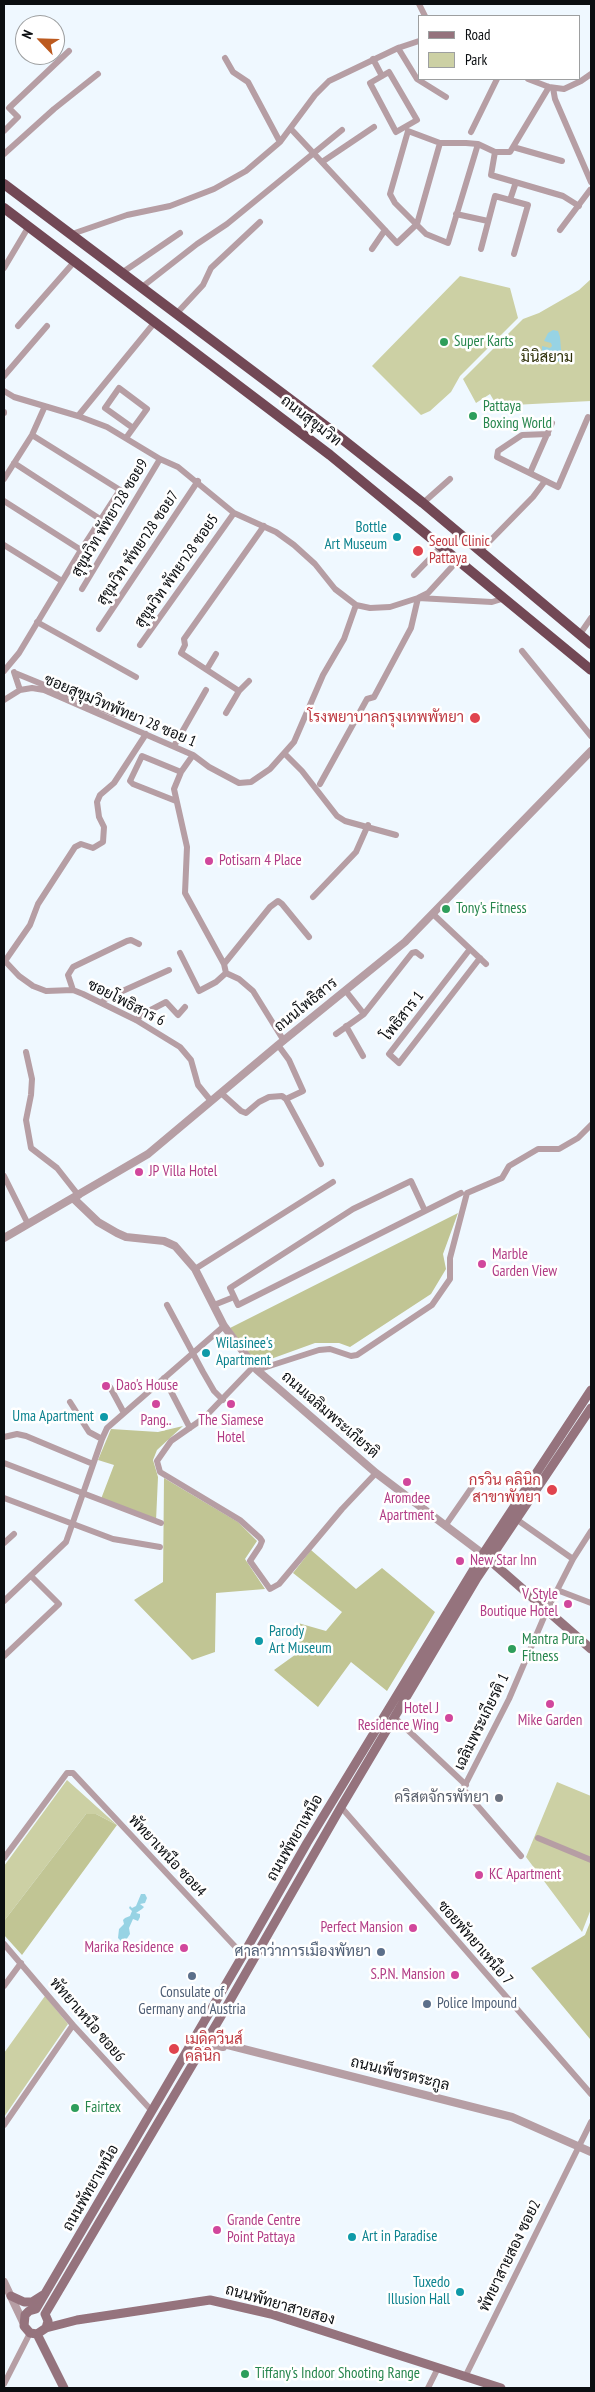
<!DOCTYPE html>
<meta charset="utf-8">
<style>
body{margin:0}
#map{position:relative;width:595px;height:2392px;overflow:hidden;background:#eff8ff;font-family:"PT Sans Narrow",sans-serif}
canvas{display:block}
.frame{position:absolute;inset:0;border:5px solid #0b0e11;pointer-events:none}
.legend{position:absolute;left:418px;top:15px;width:162px;height:65px;box-sizing:border-box;background:#fff;border:1px solid #9d9fa0;margin:0;padding:6px 9px;list-style:none;font-size:15px;color:#0b0e11}
.legend li{display:flex;align-items:center;gap:10px;height:25px}
.legend b{width:25px;border:1px solid #9d9fa0}
.north{position:absolute;left:15px;top:15px;width:50px;height:50px;box-sizing:border-box;background:#fff;border:1px solid #9d9fa0;border-radius:50%;rotate:294deg;font-size:14px;font-weight:700;line-height:20px;text-align:center;color:#0b0e11}
.north::after{content:'';display:block;margin:auto;width:18px;height:22px;background:#bc5a1f;clip-path:polygon(50% 0,100% 100%,50% 72%,0 100%)}
</style>
<div id="map">
<canvas width="595" height="2392"></canvas>
<div class="frame"></div>
<ul class="legend">
<li><b style="height:6px;background:#95737d"></b>Road</li>
<li><b style="height:14px;background:#ccd0a4"></b>Park</li>
</ul>
<div class="north">N</div>
</div>
<script>
const ctx = document.querySelector('canvas').getContext('2d');
ctx.lineJoin = 'round';
function fillPath(path, color) { ctx.fillStyle = color; ctx.fill(path, 'evenodd'); }
const toPath = rows => new Path2D(rows.map(r => 'M' + r).join(''));
function trace(path, color, width, dash) { ctx.strokeStyle = color; ctx.lineWidth = width; ctx.lineCap = dash ? 'butt' : 'round'; ctx.setLineDash(dash || []); ctx.stroke(path); }
function label(font, color, halo, rows, align = 'center') {
  ctx.font = font + ' "PT Sans Narrow",Sarabun,sans-serif'; ctx.lineWidth = 5; ctx.setLineDash([]); ctx.textBaseline = 'middle'; ctx.strokeStyle = halo; ctx.fillStyle = color; for (const [text, x, y, turn = 0] of rows) {
    ctx.save(); ctx.translate(x, y); ctx.rotate((+turn || 0) * Math.PI / 180); ctx.textAlign = isNaN(turn) ? turn : align; if (halo) ctx.strokeText(text, 0, 0); ctx.fillText(text, 0, 0); ctx.restore();
  }
}
fillPath(toPath([
 [460,276,510,288,518,318,460,376,451,392,430,411,421,415,372,366],
 [591,279,591,401,513,405,500,411,490,394,476,403,463,379,523,319,539,313,579,290],
 [67,1780,117,1825,96,1814,86,1814,4,1921,4,1866],
 [557,1782,591,1796,591,1909,582,1932,526,1857],
 [45,1996,68,2024,4,2117,4,2053]
]), '#ccd0a4');
fillPath(toPath([
 [458,1213,443,1254,446,1269,431,1294,350,1347,339,1343,315,1343,257,1364,230,1328],
 [183,1426,157,1450,153,1460,158,1477,156,1521,101,1499,114,1465,98,1460,111,1429,158,1432],
 [164,1478,238,1522,257,1541,245,1559,265,1589,216,1593,215,1652,192,1660,134,1600,163,1582],
 [311,1550,356,1589,382,1568,435,1612,387,1691,351,1662,318,1707,274,1670,299,1652,298,1623,326,1631,342,1612,293,1573],
 [86,1814,96,1814,117,1825,22,1955,4,1935,4,1921],
 [591,1920,591,2037,590,2039,531,1968,585,1935]
]), '#c1c594');
fillPath(toPath([
 [553,330,558,331,560,337,562,362,550,360,550,353,544,353,542,350,542,346,550,348,552,346,551,343,544,341,548,333],
 [141,1894,145,1894,147,1898,145,1903,140,1904,144,1907,142,1909,136,1913,140,1914,140,1917,138,1921,133,1919,129,1928,130,1934,126,1940,121,1941,118,1938,119,1929,124,1924,123,1920,125,1918,130,1916,132,1911,129,1908,130,1906,132,1908,136,1906]
]), '#97d3e4');
trace(toPath([
 [419,4,425,16],
 [398,48,417,79,446,97],
 [225,58,233,72,248,82,280,142],
 [373,59,382,76],
 [389,72,417,120,396,132,370,83,389,72],
 [528,79,549,87,564,89,581,81,591,74],
 [553,88,555,99,591,182],
 [291,129,397,243,417,224,440,143],
 [4,131,18,117,9,108,69,51],
 [471,132,497,79],
 [478,144,448,243,426,234,395,203,390,194,408,131,440,143,466,143,478,144,495,152,510,152,549,87],
 [513,147,562,161],
 [495,152,491,175,563,196,579,206],
 [4,154,54,109,98,74],
 [322,162,374,127],
 [510,200,516,182],
 [456,214,488,221],
 [560,230,590,190],
 [72,234,127,215,170,206,214,189,246,171,280,142,315,95,329,81,398,48,419,41],
 [372,249,385,230],
 [481,249,495,196,528,205,514,254],
 [4,268,29,226],
 [123,272,180,233],
 [142,287,197,244,227,224,342,130],
 [177,313,203,285,211,268,260,222],
 [18,326,75,261],
 [4,376,47,326],
 [4,391,14,397,78,416,107,427,160,459,178,467,234,513,276,532,294,545,315,564,335,589,356,605,370,608,390,607,418,598,428,593,459,559],
 [4,413,4,412],
 [78,416,155,322],
 [548,434,522,435,498,451,497,457,558,487,588,417],
 [126,438,147,409,119,388,105,408,133,428],
 [14,463,100,519],
 [530,473,552,423],
 [4,479,32,435,45,406],
 [4,501,81,550],
 [423,503,450,479],
 [4,545,62,581],
 [481,550,533,497,545,481],
 [414,575,442,546],
 [82,589,160,459],
 [37,622,136,677],
 [99,629,198,481],
 [580,634,591,618],
 [140,645,234,513],
 [522,651,591,736],
 [207,669,216,654],
 [4,671,19,653,81,550,120,490,32,435],
 [14,672,20,690],
 [15,673,115,714],
 [239,691,181,653,185,645,184,639,264,526],
 [4,700,20,690,32,688,44,690,193,755,209,767,239,783,251,782,270,769,294,742,323,675,344,639,356,605],
 [226,713,239,691,249,681],
 [174,746,206,690],
 [285,754,302,771,337,816,345,821,396,835],
 [193,755,181,772,174,789,187,847,185,893,224,964,226,973,239,979,253,991,284,1041],
 [320,784,367,699,374,697,411,628,418,598,492,602,505,598],
 [176,801,133,784,130,781,142,756,181,772],
 [313,897,356,852,368,825],
 [433,914,486,964],
 [470,949,389,1054,399,1063,480,958],
 [180,953,199,991,216,982,226,973],
 [4,960,19,976,33,986,46,991,73,990,83,994,136,1020,180,1047,191,1060,198,1085,211,1101],
 [5,961,30,925,38,904,75,847,81,844,93,848,103,842,104,827,99,817,97,802,100,795,114,783,146,734],
 [224,964,270,907,278,901,282,904,309,937],
 [73,990,68,975,73,967,127,941,131,940,139,944],
 [345,990,364,1014],
 [102,1003,105,999,169,970],
 [136,1020,143,1014,166,1002,178,1015,185,1007],
 [346,1026,363,1056],
 [336,1034,364,1014,412,953,416,952,421,956],
 [278,1045,289,1060,303,1091,286,1099,321,1164],
 [26,1052,32,1079,31,1095,26,1120,31,1148,57,1168,79,1196],
 [221,1093,241,1111,246,1113,259,1102,269,1097,282,1096,286,1099],
 [4,1176,28,1224],
 [425,1211,411,1181,353,1209,230,1288,238,1305,425,1211,461,1193],
 [195,1269,333,1182],
 [167,1305,203,1372,214,1391,223,1400],
 [214,1305,234,1297],
 [253,1367,204,1418,171,1441,157,1461,160,1472,240,1520,260,1538,262,1541,260,1546,250,1561,270,1589,279,1584,342,1509,376,1473],
 [257,1370,319,1350,330,1349,351,1356,357,1355,432,1305,450,1279,450,1258,467,1193,502,1178,509,1166,538,1149,559,1149,578,1138,591,1125],
 [164,1378,190,1428],
 [110,1387,124,1413],
 [70,1402,89,1432,102,1439],
 [4,1437,17,1434,26,1436,93,1464],
 [4,1463,161,1523],
 [4,1498,113,1539,160,1547],
 [516,1519,573,1559],
 [445,1526,479,1477],
 [4,1543,14,1534],
 [557,1590,591,1603],
 [4,1601,66,1542,102,1439,107,1428,224,1326],
 [4,1656,59,1604,31,1576],
 [395,1718,466,1785],
 [341,1807,591,2094],
 [538,1838,591,1860],
 [521,1856,463,1789,509,1699,547,1610,573,1559,591,1531],
 [4,1858,67,1773,73,1773,243,1955],
 [4,1944,73,2025,152,2111],
 [4,1986,21,1963],
 [4,2125,73,2025],
 [465,2377,591,2122],
 [4,2384,30,2333],
 [428,2388,438,2368]
]), '#b69ea4', 6);
trace(toPath([
 [74,1199,98,1222,117,1233,126,1237,164,1241,175,1246,195,1269,224,1326,257,1370,376,1473,483,1554],
 [4,1238,148,1154,278,1045,405,942,591,751],
 [196,2037,512,2117,591,2152],
 [199,2055,214,2046,223,2047],
 [4,2282,23,2322]
]), '#b69ea4', 8);
trace(toPath([
 [591,1390,483,1554,307,1843,243,1955,36,2309,29,2311,25,2315,24,2326,30,2333,37,2334,46,2328,48,2321,45,2314,220,2018,341,1807,477,1578,591,1408],
 [485,1556,591,1649],
 [11,2296,24,2302,32,2302,43,2295],
 [46,2328,77,2320,210,2300,271,2314,501,2388],
 [37,2334,64,2388]
]), '#95737d', 9);
trace(toPath([
 [4,184,327,427,423,503,591,644],
 [4,208,330,455,591,670]
]), '#724855', 10);
for (const [x, y, r, color] of [
 [444,342,5,"#2e9e5b"],
 [473,416,5,"#2e9e5b"],
 [397,537,5,"#0f9aa8"],
 [418,551,6,"#e0444e"],
 [475,718,6,"#e0444e"],
 [209,861,5,"#d1479c"],
 [446,909,5,"#2e9e5b"],
 [139,1172,5,"#d1479c"],
 [482,1264,5,"#d1479c"],
 [206,1353,5,"#0f9aa8"],
 [106,1386,5,"#d1479c"],
 [156,1404,5,"#d1479c"],
 [231,1404,5,"#d1479c"],
 [104,1417,5,"#0f9aa8"],
 [407,1482,5,"#d1479c"],
 [552,1490,6,"#e0444e"],
 [460,1561,5,"#d1479c"],
 [568,1604,5,"#d1479c"],
 [259,1641,5,"#0f9aa8"],
 [512,1649,5,"#2e9e5b"],
 [550,1704,5,"#d1479c"],
 [449,1718,5,"#d1479c"],
 [499,1798,5,"#6b7280"],
 [479,1875,5,"#d1479c"],
 [413,1928,5,"#d1479c"],
 [184,1948,5,"#d1479c"],
 [381,1952,5,"#5c6f8a"],
 [455,1975,5,"#d1479c"],
 [192,1976,5,"#5c6f8a"],
 [427,2004,5,"#5c6f8a"],
 [174,2049,6,"#e0444e"],
 [75,2108,5,"#2e9e5b"],
 [217,2230,5,"#d1479c"],
 [352,2237,5,"#0f9aa8"],
 [460,2292,5,"#0f9aa8"],
 [245,2374,5,"#2e9e5b"]
]) { const dot = new Path2D(); dot.arc(x, y, r, 0, 2 * Math.PI); ctx.fillStyle = color; ctx.fill(dot); trace(dot, '#fff', 2); }
label('15px', '#27864d', '#fff', [
 ["Super Karts",454,342],
 ["Pattaya",483,407],
 ["Boxing World",483,424],
 ["Tony's Fitness",456,909],
 ["Mantra Pura",522,1640],
 ["Fitness",522,1657],
 ["Fairtex",85,2108],
 ["Tiffany's Indoor Shooting Range",255,2374]
], 'left');
label('15px', '#2d2f07', '#fff', [
 ["มินิสยาม",547,358]
]);
label('15px', '#0b0e11', '#fff', [
 ["ถนนสุขุมวิท",311,421,38],
 ["สุขุมวิท พัทยา28 ซอย9",110,518,-59],
 ["สุขุมวิท พัทยา28 ซอย7",138,548,-56],
 ["สุขุมวิท พัทยา28 ซอย5",177,571,-55],
 ["ซอยสุขุมวิทพัทยา 28 ซอย 1",120,711,23],
 ["ซอยโพธิสาร 6",126,1003,27],
 ["ถนนโพธิสาร",306,1005,-39],
 ["โพธิสาร 1",403,1016,-52],
 ["ถนนเฉลิมพระเกียรติ",330,1415,41],
 ["เฉลิมพระเกียรติ 1",482,1722,-64],
 ["ถนนพัทยาเหนือ",295,1838,-60],
 ["พัทยาเหนือ ซอย4",167,1856,47],
 ["ซอยพัทยาเหนือ 7",475,1943,49],
 ["พัทยาเหนือ ซอย6",87,2020,49],
 ["ถนนเพ็ชรตระกูล",400,2074,14],
 ["ถนนพัทยาเหนือ",91,2188,-60],
 ["พัทยาสายสอง ซอย2",510,2256,-64],
 ["ถนนพัทยาสายสอง",280,2305,16]
]);
label('15px', '#0d838f', '#fff', [
 ["Bottle",387,528],
 ["Art Museum",387,545],
 ["Wilasinee's",216,1344,"left"],
 ["Apartment",216,1361,"left"],
 ["Uma Apartment",94,1417],
 ["Parody",269,1632,"left"],
 ["Art Museum",269,1649,"left"],
 ["Art in Paradise",362,2237,"left"],
 ["Tuxedo",450,2283],
 ["Illusion Hall",450,2300]
], 'right');
label('15px', '#be3a42', '#fff', [
 ["Seoul Clinic",429,542],
 ["Pattaya",429,559],
 ["โรงพยาบาลกรุงเทพพัทยา",464,718,"right"],
 ["กรวิน คลินิก",541,1481,"right"],
 ["สาขาพัทยา",541,1498,"right"],
 ["เมดิควีนส์",185,2040],
 ["คลินิก",185,2057]
], 'left');
label('15px', '#b23c85', '#fff', [
 ["Potisarn 4 Place",219,861],
 ["JP Villa Hotel",149,1172],
 ["Marble",492,1255],
 ["Garden View",492,1272],
 ["Dao's House",116,1386],
 ["Pang..",156,1421,"center"],
 ["The Siamese",231,1421,"center"],
 ["Hotel",231,1438,"center"],
 ["Aromdee",407,1499,"center"],
 ["Apartment",407,1516,"center"],
 ["New Star Inn",470,1561],
 ["V Style",558,1595,"right"],
 ["Boutique Hotel",558,1612,"right"],
 ["Hotel J",439,1709,"right"],
 ["Residence Wing",439,1726,"right"],
 ["Mike Garden",550,1721,"center"],
 ["KC Apartment",489,1875],
 ["Perfect Mansion",403,1928,"right"],
 ["Marika Residence",174,1948,"right"],
 ["S.P.N. Mansion",445,1975,"right"],
 ["Grande Centre",227,2221],
 ["Point Pattaya",227,2238]
], 'left');
label('15px', '#5b616d', '#fff', [
 ["คริสตจักรพัทยา",489,1798]
], 'right');
label('15px', '#4e5e75', '#fff', [
 ["ศาลาว่าการเมืองพัทยา",371,1952],
 ["Consulate of",192,1993,"center"],
 ["Germany and Austria",192,2010,"center"],
 ["Police Impound",437,2004,"left"]
], 'right');
</script>
